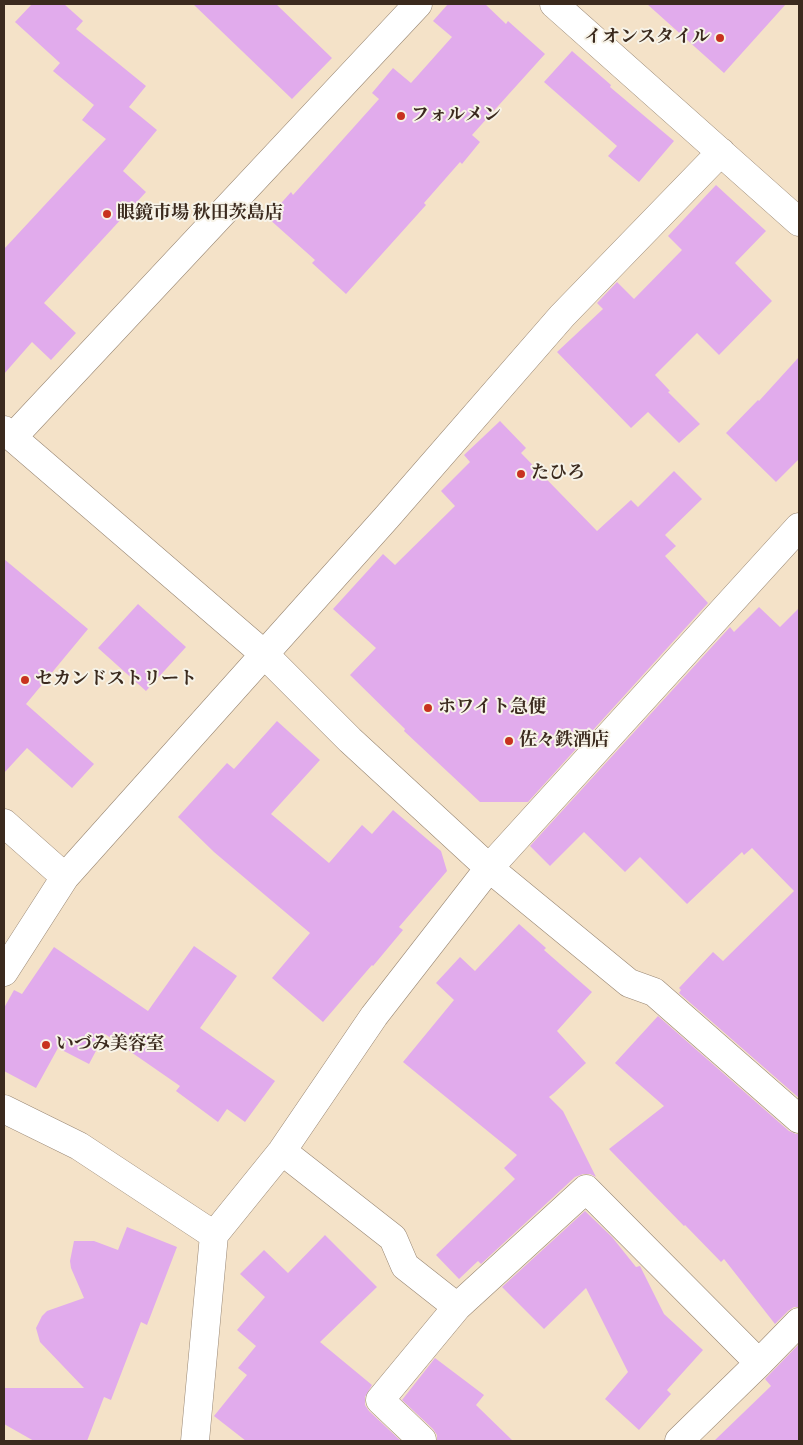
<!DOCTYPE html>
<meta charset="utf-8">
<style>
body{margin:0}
#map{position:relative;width:803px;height:1445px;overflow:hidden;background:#f4e2c8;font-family:"IM FELL Double Pica",serif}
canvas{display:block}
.frame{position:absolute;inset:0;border:5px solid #3b2a1e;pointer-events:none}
</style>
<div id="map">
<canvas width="803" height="1445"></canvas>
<div class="frame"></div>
</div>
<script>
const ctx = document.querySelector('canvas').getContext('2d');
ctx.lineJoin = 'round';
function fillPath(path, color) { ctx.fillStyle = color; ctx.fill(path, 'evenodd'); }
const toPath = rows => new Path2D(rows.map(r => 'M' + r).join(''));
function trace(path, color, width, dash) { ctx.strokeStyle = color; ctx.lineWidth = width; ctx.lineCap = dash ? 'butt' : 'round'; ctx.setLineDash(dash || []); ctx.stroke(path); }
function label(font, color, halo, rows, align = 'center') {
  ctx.font = font + ' "IM FELL Double Pica","Noto Serif JP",serif'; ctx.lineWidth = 4; ctx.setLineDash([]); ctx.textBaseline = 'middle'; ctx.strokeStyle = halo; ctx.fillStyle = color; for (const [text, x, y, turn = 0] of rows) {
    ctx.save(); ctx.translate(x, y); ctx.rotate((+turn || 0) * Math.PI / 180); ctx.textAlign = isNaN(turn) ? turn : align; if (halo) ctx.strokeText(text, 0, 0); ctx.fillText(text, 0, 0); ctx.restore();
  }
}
fillPath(toPath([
 [32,4,64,4,83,21,76,29,146,86,129,107,157,130,123,171,146,192,44,303,76,333,51,360,32,342,4,374,4,249,106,139,82,120,94,105,53,71,60,63,15,22],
 [193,4,276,4,332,58,292,99],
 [448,4,485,4,506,24,508,21,545,54,472,135,480,142,462,164,460,162,424,203,426,205,346,294,312,263,315,260,268,218,291,192,293,195,379,99,372,93,393,68,411,83,452,37,433,21],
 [647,4,786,4,724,73],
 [572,51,611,85,610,87,674,141,639,182,608,156,617,146,544,82],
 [716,185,766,231,735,263,772,301,719,355,697,333,655,375,670,391,668,392,700,424,679,443,648,412,631,428,557,352,603,309,597,303,617,282,634,299,682,250,668,236],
 [799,357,799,459,776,482,726,433,758,400,759,401],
 [500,421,526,448,521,453,597,531,631,500,638,507,674,471,702,499,665,535,676,546,665,556,708,603,528,802,480,802,404,731,405,729,350,675,376,648,333,609,383,554,395,565,455,506,441,491,470,462,464,455],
 [4,559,88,629,26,704,94,764,72,788,27,748,4,773],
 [138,604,186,647,146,691,98,648],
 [759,607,780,627,799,608,799,1098,679,993,681,990,679,988,713,952,723,961,794,891,752,848,744,855,742,852,687,904,640,857,625,872,584,832,550,866,530,846,730,627,734,632],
 [277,721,320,760,271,814,329,863,362,825,372,834,393,810,441,851,447,871,399,927,403,930,373,966,372,965,323,1022,272,978,310,933,214,852,178,817,227,763,234,769],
 [519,924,546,948,544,950,592,992,557,1031,586,1063,554,1093,552,1091,554,1093,549,1097,563,1111,596,1177,590,1174,583,1174,575,1177,481,1264,478,1261,459,1279,436,1255,515,1179,504,1168,517,1155,403,1062,454,1000,436,983,460,957,475,971],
 [194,946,237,976,200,1028,275,1081,245,1122,227,1109,218,1122,176,1091,180,1086,105,1034,89,1064,58,1048,36,1088,4,1071,4,1008,14,990,22,994,54,947,148,1011],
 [658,1016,789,1131,796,1134,799,1134,799,1307,794,1307,788,1311,775,1324,724,1259,721,1262,685,1225,684,1226,609,1149,664,1106,615,1063],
 [585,1211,612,1237,636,1267,640,1266,664,1314,703,1350,667,1390,671,1394,639,1430,605,1399,628,1372,586,1288,544,1329,502,1287],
 [127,1227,177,1247,147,1325,141,1322,111,1400,104,1397,87,1441,34,1441,4,1424,4,1388,84,1388,40,1342,36,1328,42,1316,47,1311,84,1298,71,1268,70,1261,74,1241,94,1241,118,1250],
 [325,1235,377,1287,320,1342,372,1385,365,1397,365,1405,369,1411,401,1441,246,1441,214,1416,247,1375,238,1368,256,1346,237,1330,265,1297,240,1274,264,1250,288,1273],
 [799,1344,799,1441,714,1441,771,1386,765,1379],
 [435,1358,484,1395,476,1405,513,1441,437,1441,437,1435,433,1429,402,1400]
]), '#e1abec');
const street = toPath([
 [554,4,799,222],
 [4,430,264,654,350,740,489,868,629,983,654,992,799,1119],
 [13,437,418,4],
 [4,823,65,877],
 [4,972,65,877,387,517,562,316,721,152],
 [4,1109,79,1146,214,1235],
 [282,1151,393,1238,405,1266,457,1307,586,1189,759,1363,799,1322],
 [422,1440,380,1400,457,1307],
 [195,1441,214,1235,282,1151,374,1016,489,868,799,527],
 [679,1441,759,1363]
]);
trace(street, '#988673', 29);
trace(street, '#fff', 28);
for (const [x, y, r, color] of [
 [720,38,5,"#c8321e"],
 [401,116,5,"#c8321e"],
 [107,214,5,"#c8321e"],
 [521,474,5,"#c8321e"],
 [25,680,5,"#c8321e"],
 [428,708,5,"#c8321e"],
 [509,741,5,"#c8321e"],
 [46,1045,5,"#c8321e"]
]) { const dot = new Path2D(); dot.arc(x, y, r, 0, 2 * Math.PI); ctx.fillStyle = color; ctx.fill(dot); trace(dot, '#f7f3e8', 2); }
label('bold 18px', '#3b2a1e', '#f7f3e8', [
 ["イオンスタイル",710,38,"right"],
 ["フォルメン",411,116],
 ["眼鏡市場 秋田茨島店",117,214],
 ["たひろ",531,474],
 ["セカンドストリート",35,680],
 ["ホワイト急便",438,708],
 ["佐々鉄酒店",519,741],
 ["いづみ美容室",56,1045]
], 'left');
</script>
